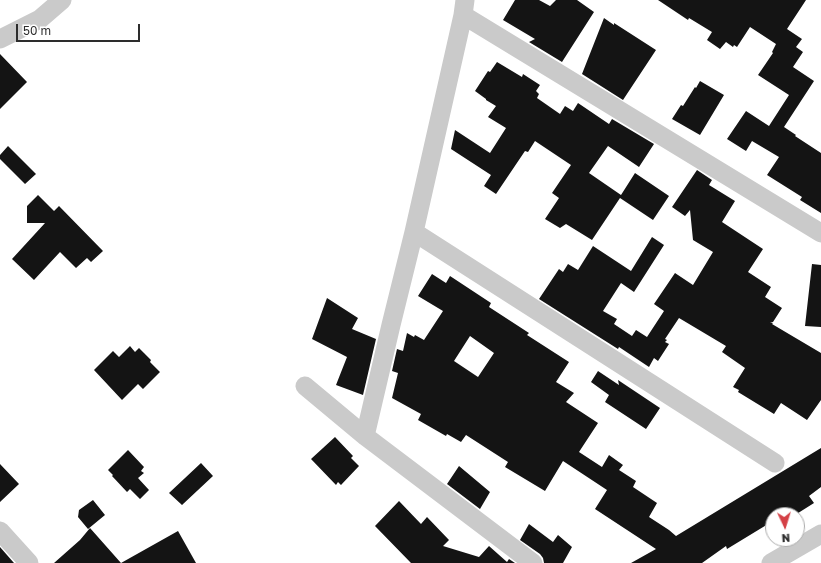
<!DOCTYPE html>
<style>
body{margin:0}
#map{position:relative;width:821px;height:563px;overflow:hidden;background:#fff;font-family:"Golos Text",sans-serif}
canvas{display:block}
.north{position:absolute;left:765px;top:507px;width:40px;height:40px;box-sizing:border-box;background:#fff;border:1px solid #ababab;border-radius:50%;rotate:176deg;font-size:11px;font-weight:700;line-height:16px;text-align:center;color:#2d2d2d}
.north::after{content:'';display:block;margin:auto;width:14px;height:18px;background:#d44046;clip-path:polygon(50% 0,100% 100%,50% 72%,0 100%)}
.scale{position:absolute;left:16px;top:24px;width:124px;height:18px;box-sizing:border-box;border:2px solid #2d2d2d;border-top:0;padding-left:5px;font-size:12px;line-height:14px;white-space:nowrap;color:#2d2d2d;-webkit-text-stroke:3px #fff;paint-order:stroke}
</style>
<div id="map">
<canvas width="821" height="563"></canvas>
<div class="north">N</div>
<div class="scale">50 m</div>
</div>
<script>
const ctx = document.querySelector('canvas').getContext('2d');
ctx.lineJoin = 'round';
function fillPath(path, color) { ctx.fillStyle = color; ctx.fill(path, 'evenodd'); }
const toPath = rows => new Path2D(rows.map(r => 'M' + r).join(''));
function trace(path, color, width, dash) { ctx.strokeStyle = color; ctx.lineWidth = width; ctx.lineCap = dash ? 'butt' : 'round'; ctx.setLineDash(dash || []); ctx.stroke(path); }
fillPath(toPath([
 [515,0,539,0,550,6,556,0,577,0,594,12,562,62,529,42,535,39,503,20],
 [658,0,806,0,787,29,802,39,796,47,803,52,793,67,814,81,784,127,796,135,795,136,821,153,821,213,800,200,802,197,767,175,779,157,752,141,746,151,727,139,746,111,769,126,789,95,758,75,773,53,772,52,776,44,750,27,737,47,734,45,733,47,726,42,720,49,707,40,712,32,689,18,688,20],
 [604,18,614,25,614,23,656,50,623,100,582,74],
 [0,54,27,82,0,109],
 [497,62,522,77,523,74,540,85,536,91,539,94,537,98,560,114,565,106,573,111,578,103,609,124,612,119,654,144,639,167,608,146,589,173,621,195,635,173,669,196,653,220,620,198,592,240,566,224,560,228,545,219,559,198,552,193,571,165,535,141,528,152,525,151,496,194,484,186,491,175,451,149,455,130,490,153,506,128,488,117,496,106,486,100,486,99,475,91,488,71,490,72],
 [700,81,724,95,700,135,672,119,681,105,683,106,695,87,696,88],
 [8,146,36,174,25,184,0,159,0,155],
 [697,170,712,180,709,185,735,201,722,222,763,249,748,272,771,287,765,297,782,308,773,322,770,322,773,323,772,324,821,353,821,400,807,420,781,403,774,414,738,392,739,390,733,387,745,368,722,352,726,346,679,318,665,339,667,340,665,342,669,344,658,361,654,358,649,367,619,347,618,349,539,299,559,269,563,272,568,264,578,270,593,246,631,271,652,237,664,245,634,292,621,283,603,311,617,319,614,324,632,336,636,330,647,337,664,311,654,304,675,273,693,285,713,252,693,240,690,210,685,216,672,207],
 [38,195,54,211,59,206,103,251,91,262,87,258,76,268,60,252,34,280,12,259,45,223,27,223,27,206],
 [812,264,821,265,821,327,805,326],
 [432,274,446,283,450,276,491,303,489,307,529,333,527,335,569,362,556,382,574,393,566,402,598,423,579,452,602,467,609,455,623,465,619,470,636,481,633,487,657,503,649,517,669,530,676,536,821,448,821,487,809,496,814,503,795,515,773,515,773,521,727,549,726,546,702,563,631,563,656,549,595,509,607,490,563,461,545,491,505,467,508,462,466,435,461,442,447,434,446,436,418,420,421,414,392,398,398,373,392,371,397,349,403,351,407,333,414,337,415,335,424,340,443,311,418,296],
 [470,336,494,353,478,377,454,361],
 [327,298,358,318,352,329,376,339,363,395,336,385,347,357,312,339],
 [130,346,135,352,139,348,151,360,150,362,160,372,143,389,138,384,122,400,94,370,113,351,119,357],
 [598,371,619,385,618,380,660,408,646,429,605,402,609,395,591,382],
 [335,437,353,456,351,458,359,466,341,485,338,482,336,485,311,459],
 [128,450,144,467,141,471,144,473,138,478,149,490,140,499,130,489,127,492,112,476,113,475,108,470],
 [201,463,213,476,182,505,169,493],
 [0,464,19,484,0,502],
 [459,466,490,492,480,509,447,484],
 [93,500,105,515,88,529,78,517,79,510],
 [399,501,421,524,427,517,449,540,443,546,479,557,489,546,507,562,509,559,515,563,411,563,375,526],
 [529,524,553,542,558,535,572,547,563,563,544,563,543,558,540,554,520,540],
 [90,528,121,563,178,531,196,563,54,563,80,540],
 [0,547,14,563,0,563]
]), '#141414');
trace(toPath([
 [463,15,821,233],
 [0,39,40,19,62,0],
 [414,232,775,463],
 [305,386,365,436,533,563],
 [365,436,391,325,414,232,463,15,465,0],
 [0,531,29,563],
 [771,563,821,534]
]), '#cacaca', 19);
</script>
